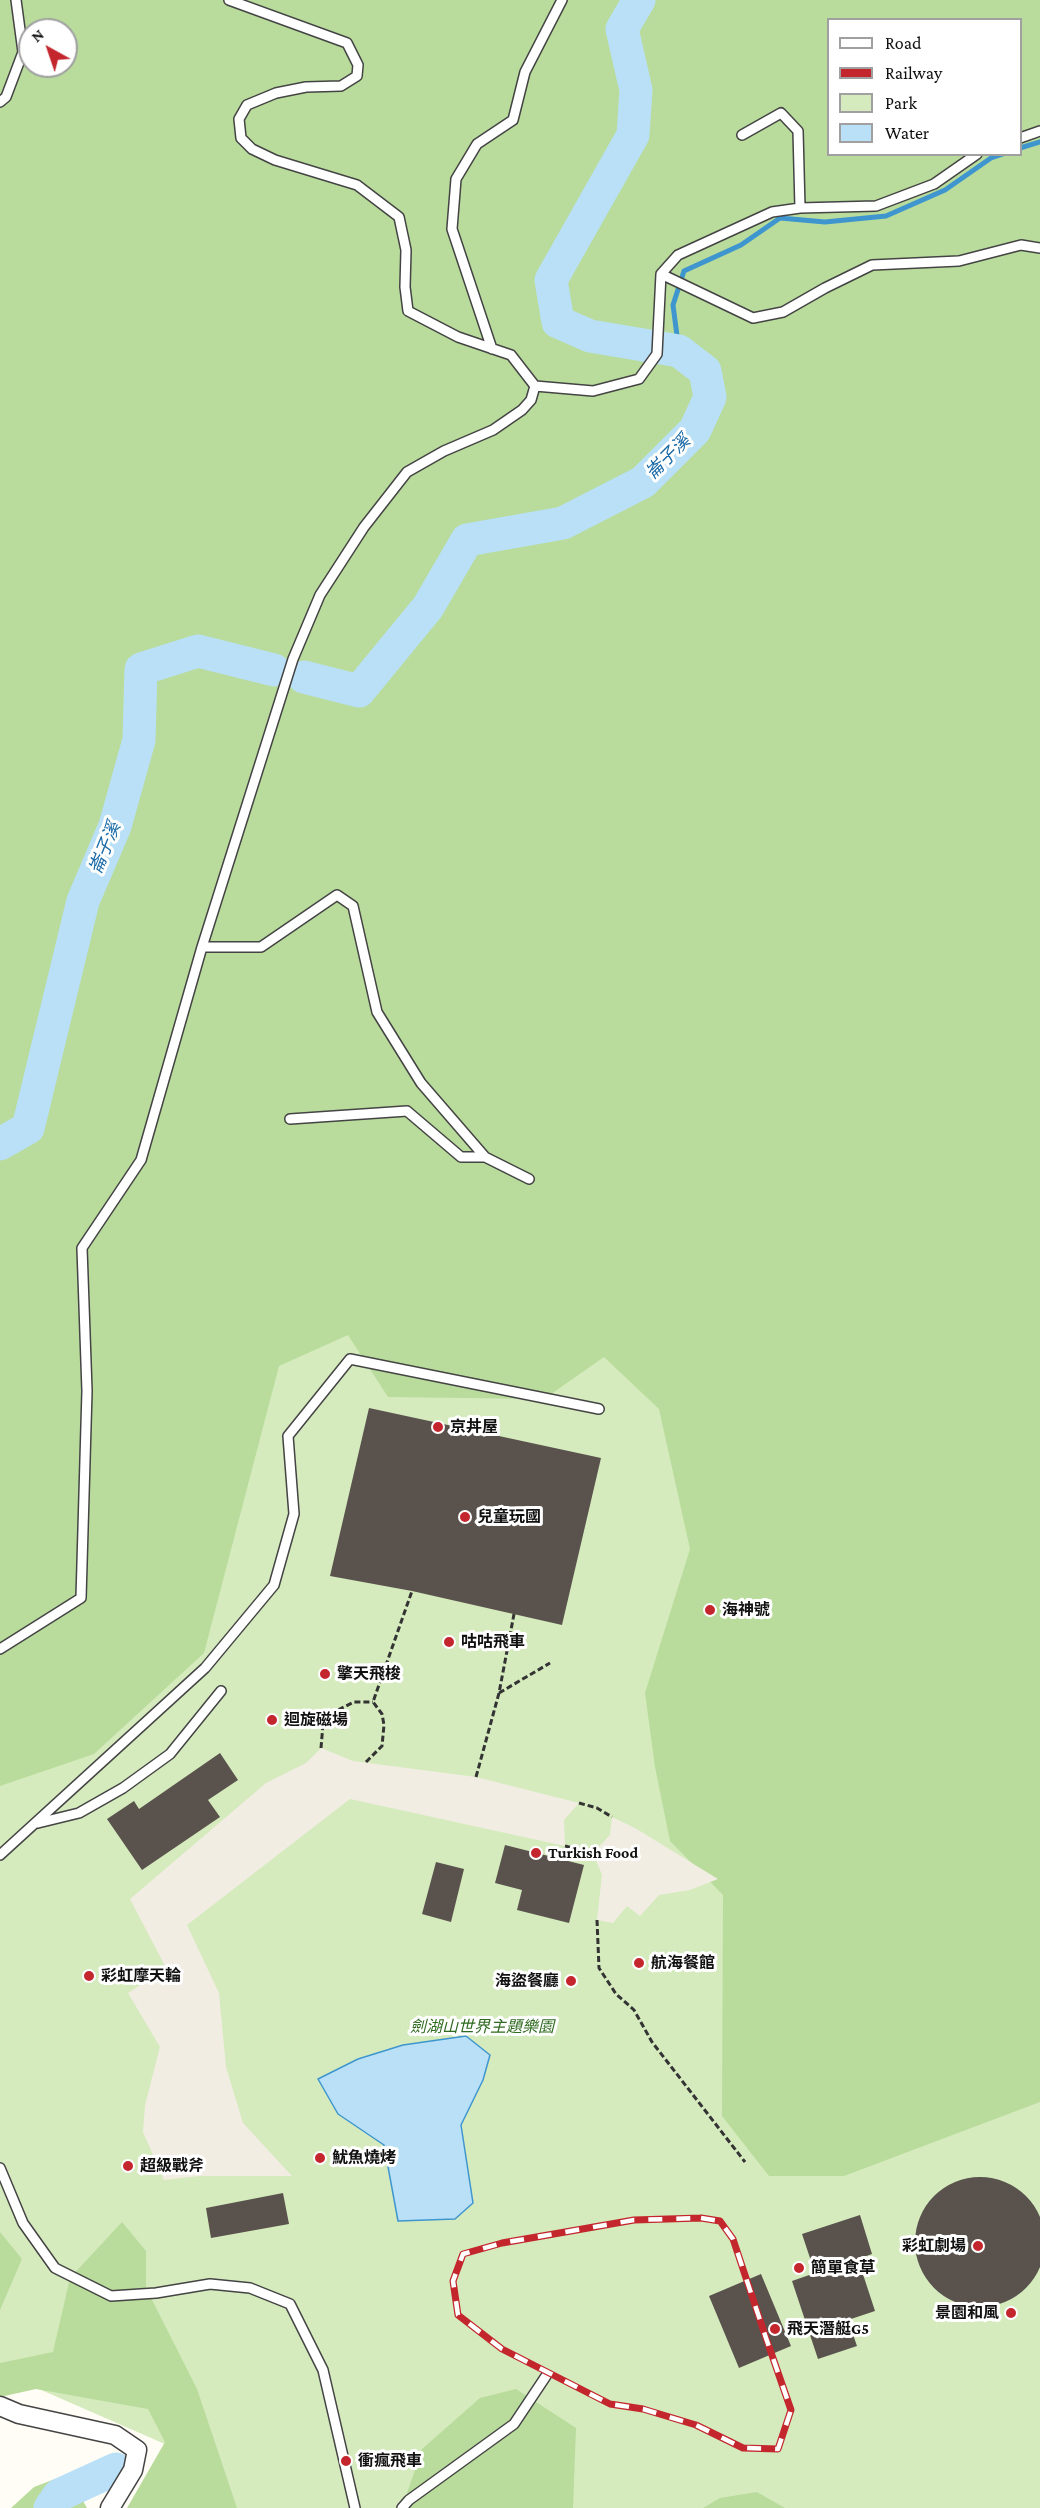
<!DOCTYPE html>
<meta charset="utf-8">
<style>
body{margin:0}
#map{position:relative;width:1040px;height:2508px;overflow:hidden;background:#fffdf5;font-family:"Crimson Pro",serif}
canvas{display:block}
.legend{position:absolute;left:827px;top:18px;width:195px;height:138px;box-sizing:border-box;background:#fff;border:2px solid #a0a0a0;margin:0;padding:8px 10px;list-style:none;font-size:18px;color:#111}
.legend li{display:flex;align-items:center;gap:12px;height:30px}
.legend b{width:30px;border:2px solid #a0a0a0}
.north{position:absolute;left:18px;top:18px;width:60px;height:60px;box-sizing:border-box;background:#fff;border:2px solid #a0a0a0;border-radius:50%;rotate:320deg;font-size:16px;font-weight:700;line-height:24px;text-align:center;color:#111}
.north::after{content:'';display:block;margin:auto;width:21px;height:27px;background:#c4262e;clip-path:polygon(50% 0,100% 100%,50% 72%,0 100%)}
</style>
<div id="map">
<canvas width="1040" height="2508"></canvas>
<ul class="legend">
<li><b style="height:8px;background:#fff"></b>Road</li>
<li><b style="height:8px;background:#c4262e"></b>Railway</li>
<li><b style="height:16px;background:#d5ebbd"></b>Park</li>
<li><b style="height:16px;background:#b9e0f7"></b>Water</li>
</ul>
<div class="north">N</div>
</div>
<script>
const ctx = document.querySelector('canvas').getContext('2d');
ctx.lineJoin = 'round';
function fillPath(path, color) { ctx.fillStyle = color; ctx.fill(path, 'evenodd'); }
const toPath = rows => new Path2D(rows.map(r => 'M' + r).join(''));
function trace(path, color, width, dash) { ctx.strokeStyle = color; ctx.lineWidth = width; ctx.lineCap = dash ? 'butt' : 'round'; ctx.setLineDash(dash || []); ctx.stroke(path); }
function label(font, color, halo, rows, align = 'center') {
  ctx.font = font + ' "Crimson Pro","Noto Sans TC",serif'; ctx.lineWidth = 6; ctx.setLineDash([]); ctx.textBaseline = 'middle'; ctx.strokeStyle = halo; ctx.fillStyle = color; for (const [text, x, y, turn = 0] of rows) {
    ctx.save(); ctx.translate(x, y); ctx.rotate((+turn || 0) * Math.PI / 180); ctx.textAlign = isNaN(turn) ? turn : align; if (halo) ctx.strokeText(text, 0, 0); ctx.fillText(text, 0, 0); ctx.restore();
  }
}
fillPath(toPath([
 [223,961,1040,1744,1040,2508,149,2508,174,2448,0,2372,0,1722]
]), '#d5ebbd');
fillPath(toPath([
 [0,0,1040,0,1040,2102,844,2176,769,2176,722,2116,723,1895,670,1841,655,1767,645,1693,690,1549,659,1409,604,1357,544,1399,388,1397,348,1335,279,1366,204,1653,94,1754,0,1786],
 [828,20,1020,20,1020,154,828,154],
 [30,30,66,30,66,66,30,66],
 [122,2222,146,2251,146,2288,197,2389,237,2508,127,2508,165,2442,148,2409,36,2389,0,2397,0,2363,53,2352,70,2278],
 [0,2232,22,2259,0,2310],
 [516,2389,576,2428,573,2508,402,2508,422,2449,480,2398],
 [68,2474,87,2508,11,2508,34,2487],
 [757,2492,785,2508,703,2508,720,2498]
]), '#b9dc9c');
fillPath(toPath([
 [321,1748,353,1761,476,1777,579,1803,564,1820,565,1846,350,1799,187,1925,219,1993,226,2067,243,2123,292,2176,200,2176,164,2180,143,2132,145,2105,160,2047,128,1993,166,1968,130,1899,266,1783,306,1763],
 [612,1817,635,1828,718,1879,690,1890,659,1895,640,1916,627,1906,613,1923,597,1920,602,1875,593,1853,610,1835]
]), '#f1ede2');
const water = toPath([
 [466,2036,490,2055,483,2080,461,2125,473,2203,455,2219,398,2221,384,2145,338,2114,318,2079,358,2059,403,2045,466,2036]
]);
fillPath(water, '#b9e0f7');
trace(water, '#3f96cf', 1.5);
trace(toPath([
 [1020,148,1040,142],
 [679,351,673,305,684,271,741,245,780,218,825,222,886,216,945,190,991,158,1003,154]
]), '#3f96cf', 5);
trace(toPath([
 [304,677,359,691,428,607,467,540,563,523,643,482,695,430,710,397,705,371,679,351,590,336,558,322,551,280,633,135,636,90,622,29,639,0],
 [0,1144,28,1128,83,901,115,826,139,740,141,669,198,651,274,670],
 [50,2508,59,2495,116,2469]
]), '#b9e0f7', 33);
fillPath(toPath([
 [369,1408,601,1458,562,1625,412,1591,330,1576],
 [220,1753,238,1780,208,1800,220,1817,142,1870,107,1819,134,1801,139,1809],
 [505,1845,584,1865,569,1923,517,1910,522,1890,495,1883],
 [436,1862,464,1869,451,1922,422,1914],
 '915 2242a65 65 0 1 1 130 0a65 65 0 1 1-130 0Z',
 [283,2193,289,2224,211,2238,206,2208],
 [860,2215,872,2254,858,2259,875,2311,848,2320,857,2346,818,2359,792,2281,815,2273,802,2234],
 [761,2274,791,2346,739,2368,709,2296]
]), '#5a524d');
const lane = toPath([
 [0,102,6,97,23,52,16,0],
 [742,135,781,113,798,131,800,208],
 [1020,138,1040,131],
 [661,274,678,255,772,212,800,208,876,206,934,184,977,154],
 [492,349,452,229,456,179,477,144,513,120,525,72,562,0],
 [535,386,593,391,639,379,657,354,661,274,753,318,783,312,825,288,872,265,959,261,1021,245,1040,248],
 [202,947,261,947,337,895,353,906,377,1012,421,1083,485,1157,461,1157,407,1111,290,1119],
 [485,1157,529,1179],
 [0,1649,81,1598,87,1391,82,1248,141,1160,202,947,293,659,320,595,364,527,407,472,444,451,493,430,522,410,531,400,535,386,511,355,458,337,408,311,405,287,406,250,399,217,357,185,275,160,252,149,241,138,239,119,247,105,276,93,306,87,341,86,357,76,358,65,347,43,229,0],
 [38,1823,79,1813,123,1788,170,1754,221,1691],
 [0,1855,205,1668,274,1585,294,1514,288,1436,350,1359,599,1409],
 [0,2168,23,2223,55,2268,111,2296,156,2293,210,2284,250,2288,290,2304,323,2370,355,2508],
 [402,2508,409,2500,514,2424,546,2376]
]);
const street = toPath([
 [0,2406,19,2414,115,2435,137,2450,133,2470,110,2508]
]);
trace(lane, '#444', 12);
trace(street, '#444', 21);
trace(toPath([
 [499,1693,550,1663],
 [321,1748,323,1724,336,1711,354,1702,373,1702],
 [366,1762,382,1746,384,1725,382,1714,373,1702,412,1591],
 [476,1777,499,1693,514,1614],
 [579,1803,597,1808,612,1817],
 [565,1846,593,1853],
 [597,1920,599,1968,616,1994,634,2010,652,2042,745,2162]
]), '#333', 3, [6, 3]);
trace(lane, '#fff', 9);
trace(street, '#fff', 18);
const rail = toPath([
 [701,2218,720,2221,733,2239,766,2338,791,2410,778,2449,743,2448,696,2425,643,2409,610,2404,502,2349,458,2315,453,2281,463,2254,502,2243,634,2220,701,2218]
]);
trace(rail, '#c4262e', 7);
trace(rail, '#fff', 4.5, [14]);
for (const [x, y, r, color] of [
 [438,1427,6,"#c4262e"],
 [465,1517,6,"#c4262e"],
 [710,1610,6,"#c4262e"],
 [449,1642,6,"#c4262e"],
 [325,1674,6,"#c4262e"],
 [272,1720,6,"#c4262e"],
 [536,1853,6,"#c4262e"],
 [639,1963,6,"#c4262e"],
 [89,1976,6,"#c4262e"],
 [571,1981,6,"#c4262e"],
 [320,2158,6,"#c4262e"],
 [128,2166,6,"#c4262e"],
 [978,2246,6,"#c4262e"],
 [799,2268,6,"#c4262e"],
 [1011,2313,6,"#c4262e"],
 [775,2329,6,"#c4262e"],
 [346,2461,6,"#c4262e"]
]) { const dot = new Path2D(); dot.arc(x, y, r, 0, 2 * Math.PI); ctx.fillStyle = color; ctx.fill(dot); trace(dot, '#fff', 2); }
label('bold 16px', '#111', '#fff', [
 ["京丼屋",450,1427],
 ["兒童玩國",477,1517],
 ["海神號",722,1610],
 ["咕咕飛車",461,1642],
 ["擎天飛梭",337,1674],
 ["迴旋磁場",284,1720],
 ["Turkish Food",548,1853],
 ["航海餐館",651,1963],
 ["彩虹摩天輪",101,1976],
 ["海盜餐廳",559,1981,"right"],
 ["魷魚燒烤",332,2158],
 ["超級戰斧",140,2166],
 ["彩虹劇場",966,2246,"right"],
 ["簡單食草",811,2268],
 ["景園和風",999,2313,"right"],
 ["飛天潛艇G5",787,2329],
 ["衝瘋飛車",358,2461]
], 'left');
label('italic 16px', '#2f6b1f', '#fff', [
 ["劍湖山世界主題樂園",482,2027]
]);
label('italic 18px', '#1768a6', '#fff', [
 ["崙子溪",668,457,-45],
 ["崙子溪",105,848,-68]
]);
</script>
